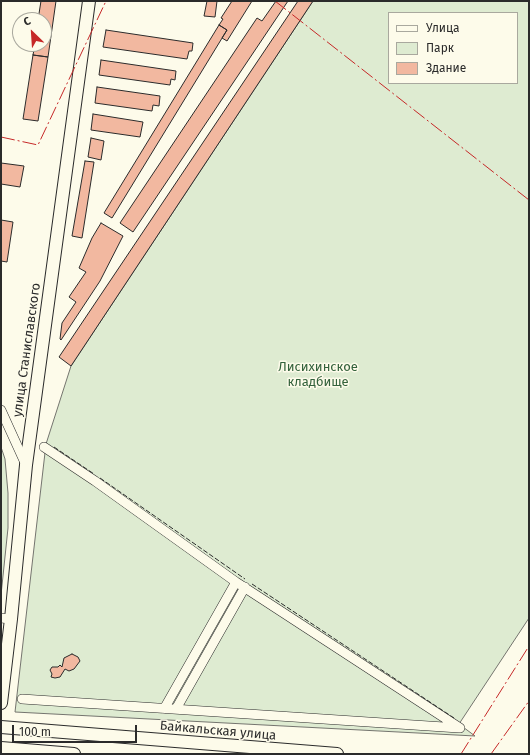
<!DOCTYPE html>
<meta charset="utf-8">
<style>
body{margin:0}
#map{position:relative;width:530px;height:755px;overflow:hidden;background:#fdfbea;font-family:"Fira Sans",sans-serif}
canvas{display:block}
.frame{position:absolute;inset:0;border:2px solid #2b2b2b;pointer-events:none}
.legend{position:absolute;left:388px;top:12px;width:130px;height:72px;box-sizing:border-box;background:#fdfbea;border:1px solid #a9a89e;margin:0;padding:5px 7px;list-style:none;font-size:12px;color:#2b2b2b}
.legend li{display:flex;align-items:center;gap:8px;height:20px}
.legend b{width:20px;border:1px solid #a9a89e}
.north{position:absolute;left:12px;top:12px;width:40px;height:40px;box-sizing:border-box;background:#fdfbea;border:1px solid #a9a89e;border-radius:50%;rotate:335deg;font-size:11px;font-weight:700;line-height:16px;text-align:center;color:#2b2b2b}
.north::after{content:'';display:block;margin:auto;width:14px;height:18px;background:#c62828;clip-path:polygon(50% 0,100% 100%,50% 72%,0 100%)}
.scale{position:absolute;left:12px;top:725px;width:125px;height:18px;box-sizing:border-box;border:2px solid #2b2b2b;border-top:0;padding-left:5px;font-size:12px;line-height:14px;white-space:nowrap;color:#2b2b2b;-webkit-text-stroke:3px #fdfbea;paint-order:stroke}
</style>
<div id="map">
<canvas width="530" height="755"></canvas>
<div class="frame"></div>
<ul class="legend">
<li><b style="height:5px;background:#fdfbea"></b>Улица</li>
<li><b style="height:11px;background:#deebd1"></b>Парк</li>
<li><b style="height:11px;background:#f2b8a0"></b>Здание</li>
</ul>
<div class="north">С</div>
<div class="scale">100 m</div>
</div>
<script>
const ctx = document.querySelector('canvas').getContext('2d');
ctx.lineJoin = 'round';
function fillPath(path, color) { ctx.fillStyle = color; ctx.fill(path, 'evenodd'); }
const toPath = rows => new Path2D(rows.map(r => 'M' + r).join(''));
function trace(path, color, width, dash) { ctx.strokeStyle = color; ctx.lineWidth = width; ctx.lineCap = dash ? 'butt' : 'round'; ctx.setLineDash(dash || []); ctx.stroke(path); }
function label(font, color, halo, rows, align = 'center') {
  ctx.font = font + ' "Fira Sans",sans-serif'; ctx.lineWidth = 3; ctx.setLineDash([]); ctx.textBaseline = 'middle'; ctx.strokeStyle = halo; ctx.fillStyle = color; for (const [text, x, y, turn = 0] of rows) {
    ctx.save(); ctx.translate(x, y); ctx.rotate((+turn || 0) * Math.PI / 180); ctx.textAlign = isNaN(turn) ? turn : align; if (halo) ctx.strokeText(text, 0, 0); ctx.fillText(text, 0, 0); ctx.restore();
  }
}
const green = toPath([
 [313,1,529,1,529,618,459,724,475,736,15,712,46,444,71,366,313,1],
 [389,13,517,13,517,83,389,83,389,13],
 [1,447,5,459,8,493,8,528,1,595,1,447]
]);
fillPath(green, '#deebd1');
trace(green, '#74746e', 1);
const building = toPath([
 [41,1,56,1,48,57,33,55,35,44,44,44,44,20,38,20,41,1],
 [207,1,217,1,215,17,204,16,207,1],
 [232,1,252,1,227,41,222,38,227,30,219,25,223,19,221,18,232,1],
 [276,1,288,1,133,232,120,223,257,18,262,21,276,1],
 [298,1,313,1,71,366,59,357,298,1],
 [219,25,227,30,112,218,104,213,219,25],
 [106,30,193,43,192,51,189,51,187,59,103,47,106,30],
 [33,55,48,57,38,121,23,119,33,55],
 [101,60,176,71,175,80,171,79,170,85,99,75,101,60],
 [97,87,160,96,159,106,153,105,152,111,95,103,97,87],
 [93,114,143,122,140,137,91,130,93,114],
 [91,138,104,141,101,160,88,157,91,138],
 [85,161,94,162,82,238,72,236,85,161],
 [1,163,24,166,20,187,1,184,1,163],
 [1,220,13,222,7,262,1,261,1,220],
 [101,223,123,236,100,281,61,340,60,339,62,323,76,302,69,297,86,272,79,268,92,238,101,223],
 [72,654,78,657,80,661,74,669,69,671,65,669,60,677,55,678,51,677,52,674,50,670,52,667,58,667,60,665,62,667,64,658,72,654]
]);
fillPath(building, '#f2b8a0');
trace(building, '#2b2b2b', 1);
const minor = toPath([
 [1,410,26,465],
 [44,447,95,481,236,582,460,728],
 [1,618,11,619],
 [22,699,459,728],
 [164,709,236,582],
 [176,709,245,587]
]);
const major = toPath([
 [1,703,11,619,26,465,89,1],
 [1,727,337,754],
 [1,748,74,754]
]);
trace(minor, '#2b2b2b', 10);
trace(major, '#2b2b2b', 14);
trace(minor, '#fdfbea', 9);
trace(major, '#fdfbea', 12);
trace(toPath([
 [54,447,94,474],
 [100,478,245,579],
 [252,584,454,718]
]), '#2b2b2b', 1, [5, 2]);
trace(toPath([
 [275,1,529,200],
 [1,137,38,145,106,1],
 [461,754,529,646],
 [491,754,529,701]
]), '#c62828', 1, [14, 3, 2, 3]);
label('13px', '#2b2b2b', '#fdfbea', [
 ["улица Станиславского",27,350,-82],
 ["Байкальская улица",218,731,5]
]);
label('13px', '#34623c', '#fdfbea', [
 ["Лисихинское",318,367],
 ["кладбище",318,382]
]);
</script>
